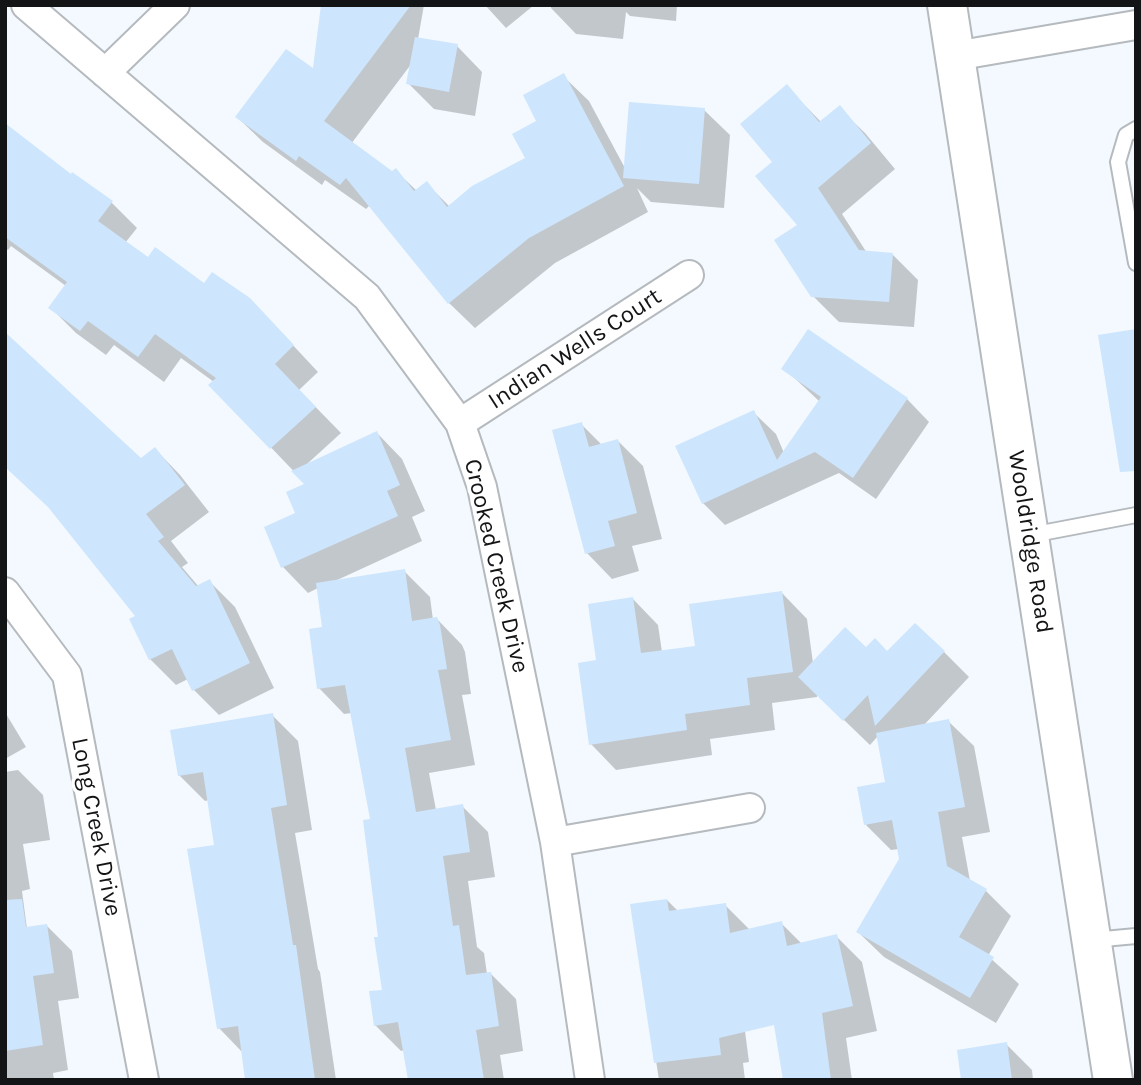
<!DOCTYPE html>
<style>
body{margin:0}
#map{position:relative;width:1141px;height:1085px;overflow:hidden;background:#f3f9fe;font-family:Karla,sans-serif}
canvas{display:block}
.frame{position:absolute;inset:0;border:7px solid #131416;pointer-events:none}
</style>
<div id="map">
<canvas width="1141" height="1085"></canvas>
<div class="frame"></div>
</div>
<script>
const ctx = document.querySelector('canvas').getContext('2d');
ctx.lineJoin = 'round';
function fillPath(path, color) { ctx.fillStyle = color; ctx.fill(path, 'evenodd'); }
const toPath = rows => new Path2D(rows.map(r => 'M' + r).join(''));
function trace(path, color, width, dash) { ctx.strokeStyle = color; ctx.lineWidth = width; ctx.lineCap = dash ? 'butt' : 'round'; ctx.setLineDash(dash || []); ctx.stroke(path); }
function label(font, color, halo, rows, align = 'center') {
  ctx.font = font + ' Karla,sans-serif'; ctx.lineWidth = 7; ctx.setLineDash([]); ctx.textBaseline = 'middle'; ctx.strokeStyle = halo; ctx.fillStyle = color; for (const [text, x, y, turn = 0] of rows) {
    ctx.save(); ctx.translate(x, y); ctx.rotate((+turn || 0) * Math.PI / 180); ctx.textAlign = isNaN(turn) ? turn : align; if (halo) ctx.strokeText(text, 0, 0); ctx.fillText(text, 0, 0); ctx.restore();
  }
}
fillPath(toPath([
 [323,5,424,5,418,39,457,46,482,72,475,116,434,109,408,83,412,63,351,144,392,174,396,171,417,191,426,183,450,207,527,159,539,122,563,76,589,101,626,170,704,110,730,135,724,208,651,202,637,188,648,212,555,263,475,328,449,303,370,205,366,209,325,180,322,185,263,142,237,117,314,71],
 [485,5,533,5,533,6,506,28],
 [551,5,677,5,676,21,630,16,626,12,623,39,576,34,551,8],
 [787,87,821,122,839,108,865,133,895,169,842,214,867,253,893,255,918,280,914,327,839,322,813,296,799,226,774,162],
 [5,125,72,176,111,202,137,228,125,243,148,260,204,285,275,326,318,372,299,390,341,433,307,464,377,433,402,459,425,511,412,517,422,541,335,581,404,571,430,597,433,620,437,619,462,645,465,652,471,694,462,695,475,765,429,773,436,810,462,806,488,832,495,877,468,881,477,947,484,953,487,974,491,974,516,999,523,1051,500,1055,504,1080,410,1080,405,1050,401,1051,375,1025,384,991,372,821,352,713,344,714,319,688,324,628,318,588,308,593,283,567,266,528,297,514,307,485,211,385,214,382,181,358,164,382,114,345,106,355,76,333,50,307,66,286,11,246,8,250,5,248],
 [788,372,907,399,929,422,876,499,839,473,725,525,703,503,753,412,776,434,784,453,819,401],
 [581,424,602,445,618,441,643,466,662,539,632,546,639,571,612,579,587,553],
 [155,449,180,475,209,512,171,541,188,563,182,567,199,587,209,581,235,607,274,688,219,715,194,690,188,679,176,685,150,659,138,616,141,460],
 [782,593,807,619,813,663,866,650,887,653,944,652,969,677,924,725,948,721,974,746,990,832,962,837,970,881,986,891,1011,916,988,956,1019,984,996,1023,884,957,858,932,901,860,899,849,891,850,866,825,887,783,878,736,870,745,817,694,817,697,772,703,775,730,710,739,712,755,616,770,591,744,598,661,633,599,658,625,662,652,697,647],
 [5,712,26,747,5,759],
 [272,715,298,741,312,830,295,833,318,969,320,972,336,1080,247,1080,243,1053,219,1028,216,846,209,800,205,801,179,775],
 [18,770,43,795,50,840,23,844,30,889,22,891,27,929,47,926,72,951,79,998,58,1001,68,1070,53,1073,54,1080,5,1080,5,772],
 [667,900,678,911,725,905,750,930,781,923,802,944,836,936,862,962,877,1031,846,1038,852,1080,785,1080,772,996,741,1000,749,1062,743,1063,745,1080,659,1080,632,905],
 [1006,1044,1032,1070,1033,1080,963,1080]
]), '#0003');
fillPath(toPath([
 [321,5,411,5,324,121,392,171,396,168,414,191,427,181,447,207,472,186,525,158,512,134,536,121,523,95,564,73,624,186,529,238,448,304,346,178,340,185,299,156,296,161,235,117,286,49,313,68],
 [415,37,458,44,449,92,406,84],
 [787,84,819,122,840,105,871,143,818,188,859,250,893,253,889,302,811,297,774,240,797,225,755,176,772,162,740,124],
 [629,102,705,108,699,184,623,178],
 [5,123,71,174,72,172,113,201,98,221,148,257,155,247,204,283,212,272,250,298,294,345,275,364,316,407,270,449,208,385,216,378,155,334,138,357,88,321,80,331,48,308,67,282,5,237],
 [808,329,908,398,853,478,815,452,702,504,675,446,754,410,777,460,821,397,781,369],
 [1136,329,1136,471,1120,472,1098,335],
 [5,332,141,458,155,447,185,485,146,514,164,537,158,541,196,586,210,579,250,663,192,691,172,649,149,660,129,619,135,616,48,507,5,467],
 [582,422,589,447,618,439,637,513,608,521,615,546,585,554,552,430],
 [377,431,400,485,387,491,398,516,281,568,264,527,295,513,286,492,304,484,291,471],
 [405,569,412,621,437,617,440,625,447,669,438,670,451,740,405,748,416,812,463,804,470,852,443,856,453,926,459,925,466,975,491,972,499,1026,476,1030,484,1080,408,1080,398,1022,374,1026,369,991,382,990,374,937,378,937,363,820,370,819,345,685,317,689,309,629,322,627,316,583],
 [782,591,793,672,747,678,750,705,685,714,687,730,589,745,578,663,596,660,588,604,633,597,641,653,695,646,689,604],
 [915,623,945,651,875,726,868,695,843,721,798,677,845,627,866,647,875,638,887,651],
 [273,713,287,805,271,808,293,945,296,945,315,1080,245,1080,238,1026,217,1029,187,849,214,845,203,772,178,776,170,730],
 [949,719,965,807,938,812,947,866,987,889,959,937,994,957,970,998,856,932,899,859,892,820,864,825,857,787,885,782,876,733],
 [22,899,26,927,47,924,54,973,33,976,43,1045,5,1051,5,900],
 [667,899,669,911,726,903,730,933,782,921,787,946,837,934,853,1006,822,1013,831,1080,783,1080,774,1025,719,1038,721,1055,654,1063,630,904],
 [1007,1042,1012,1080,961,1080,957,1050]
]), '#cde5fd');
const lane = toPath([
 [1136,129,1126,135,1118,162,1136,263],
 [1031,535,1136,515],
 [1093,940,1136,936]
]);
const street = toPath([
 [26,5,367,297,460,423,482,487,555,842,590,1080],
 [955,56,1136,25],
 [105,73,175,5],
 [460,423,689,275],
 [5,592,67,675,144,1080],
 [555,842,750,808]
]);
const secondary = toPath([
 [947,5,1113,1080]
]);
trace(lane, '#b5babf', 18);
trace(street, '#b5babf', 32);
trace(secondary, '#b5babf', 42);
trace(lane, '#fff', 14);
trace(street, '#fff', 28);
trace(secondary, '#fff', 38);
label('24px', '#131416', '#fff', [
 ["Indian Wells Court",575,349,-33],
 ["Wooldridge Road",1030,542,81],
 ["Crooked Creek Drive",496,566,77],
 ["Long Creek Drive",96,827,79]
]);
</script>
